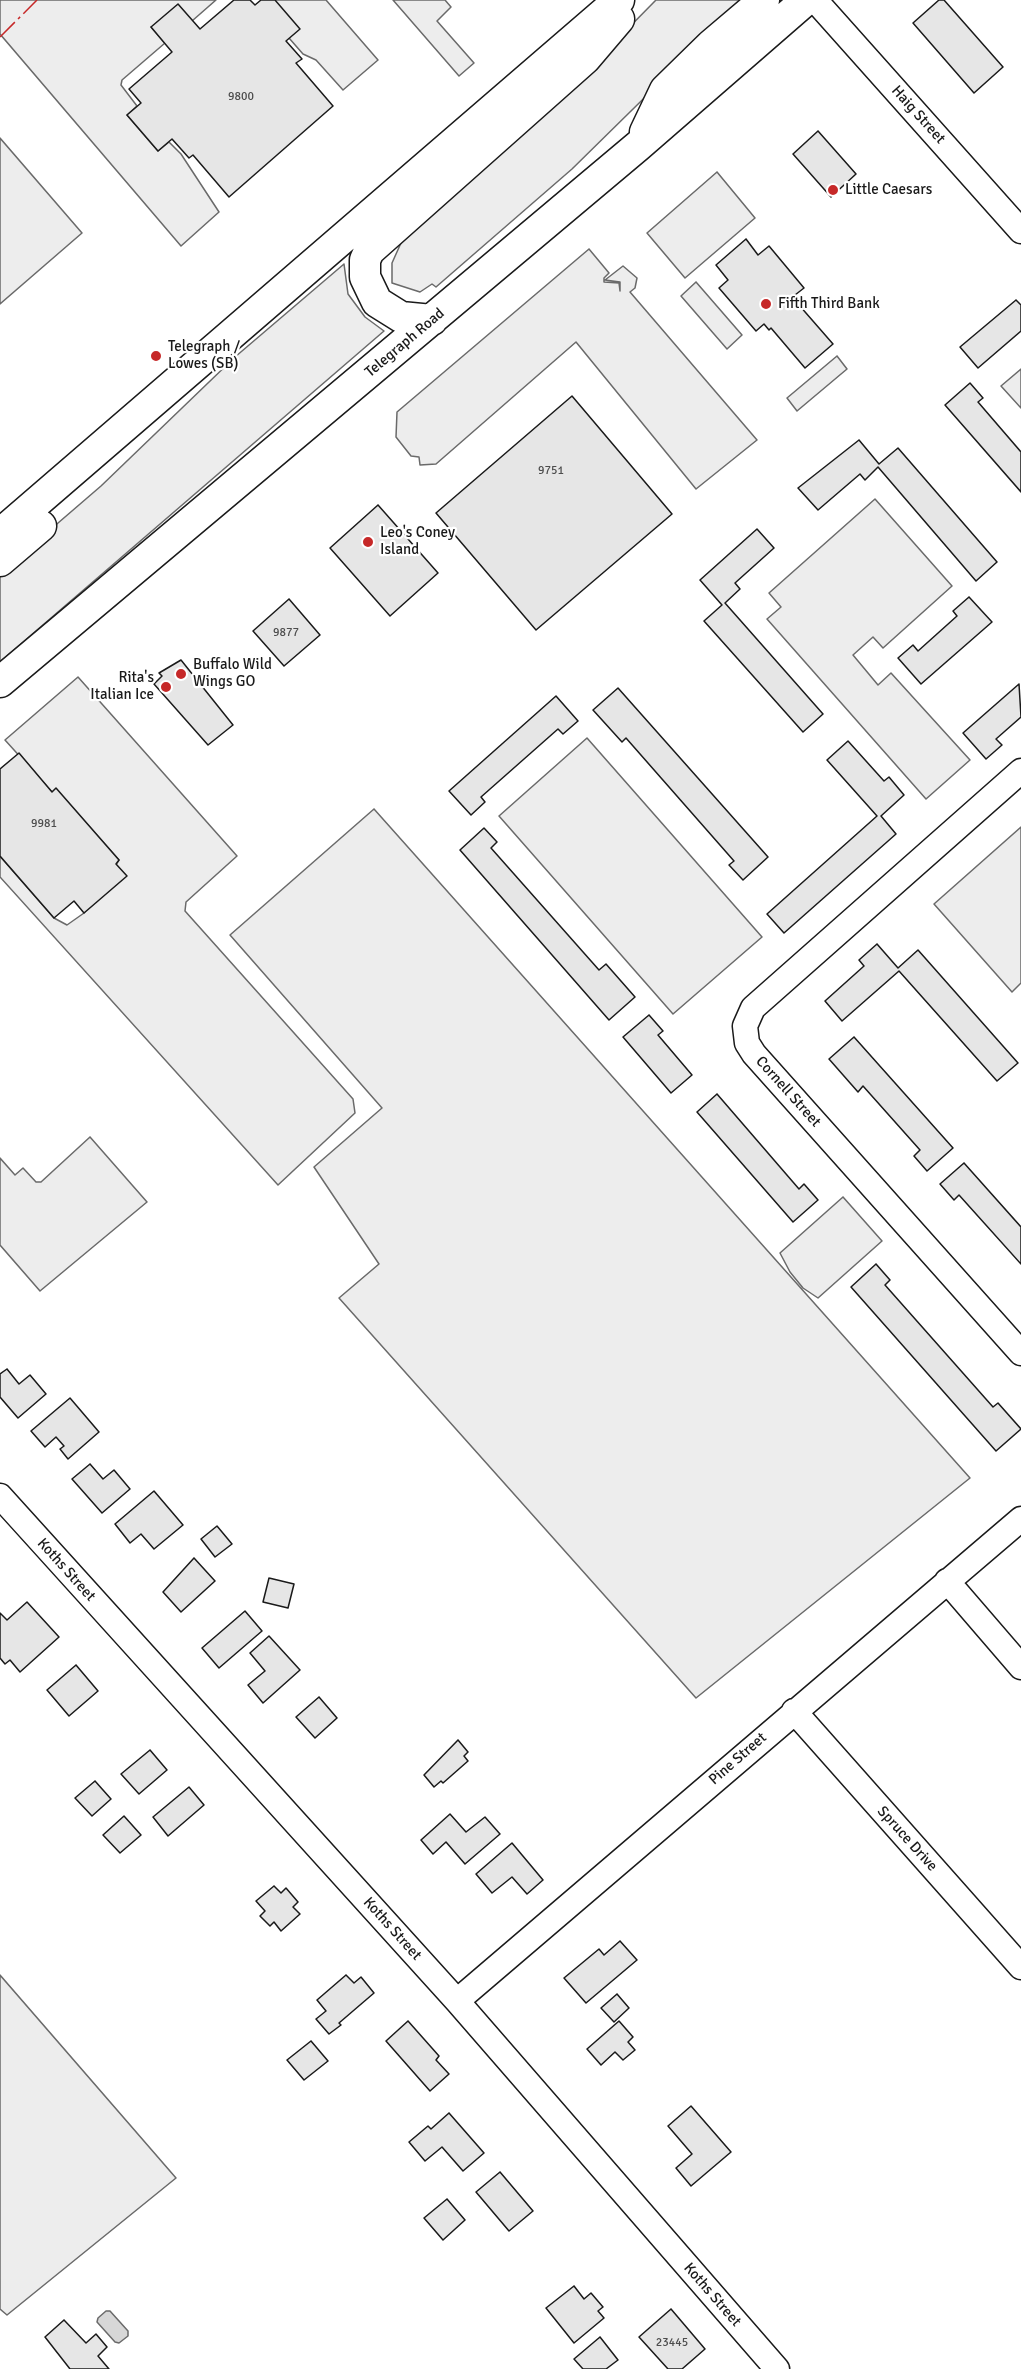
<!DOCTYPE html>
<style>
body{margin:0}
canvas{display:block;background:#fff}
</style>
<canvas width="1021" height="2369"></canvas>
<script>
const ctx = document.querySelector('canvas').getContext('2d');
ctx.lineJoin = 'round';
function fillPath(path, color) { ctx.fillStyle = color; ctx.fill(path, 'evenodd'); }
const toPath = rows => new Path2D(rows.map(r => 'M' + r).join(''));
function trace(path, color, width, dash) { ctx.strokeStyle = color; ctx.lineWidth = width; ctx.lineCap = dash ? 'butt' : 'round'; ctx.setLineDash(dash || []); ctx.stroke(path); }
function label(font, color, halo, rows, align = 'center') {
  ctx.font = font + ' Signika,sans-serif'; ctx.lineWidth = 4.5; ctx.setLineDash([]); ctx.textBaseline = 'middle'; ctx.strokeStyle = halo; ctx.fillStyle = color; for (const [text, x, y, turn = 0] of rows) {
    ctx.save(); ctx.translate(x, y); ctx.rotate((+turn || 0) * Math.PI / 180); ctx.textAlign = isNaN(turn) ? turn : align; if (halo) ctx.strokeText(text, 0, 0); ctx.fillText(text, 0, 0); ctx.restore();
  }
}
const built = toPath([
 [0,0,216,0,192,21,151,27,165,43,122,80,121,85,137,106,127,115,158,151,169,142,181,154,219,212,181,246,0,34,0,0],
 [275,0,326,0,378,60,343,90,316,60,303,54,289,38,275,0],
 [393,0,445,0,451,7,437,21,474,63,459,76,393,0],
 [656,0,751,0,691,52,572,169,436,287,432,284,420,292,392,283,392,263,405,234,593,64,656,0],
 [0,138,82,233,0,304,0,138],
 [717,172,755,218,685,278,647,233,717,172],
 [589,249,609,273,604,278,604,282,619,283,620,291,620,282,605,280,623,266,637,278,635,288,630,292,757,440,696,489,576,342,436,464,420,465,419,457,411,456,396,437,397,412,589,249],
 [344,264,348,294,365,317,384,331,0,662,0,573,101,486,235,357,344,264],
 [696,282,742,335,727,349,681,296,696,282],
 [837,356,847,369,797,411,787,398,837,356],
 [1021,369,1021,408,1001,386,1021,369],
 [875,499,952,586,883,648,873,637,853,655,878,685,891,673,970,760,926,799,767,619,781,607,769,593,875,499],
 [78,677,237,856,186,902,185,911,353,1099,355,1113,278,1185,0,877,0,856,54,918,67,925,84,913,119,860,56,789,52,792,5,740,78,677],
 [587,738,762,937,673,1014,499,816,587,738],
 [374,809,970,1478,696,1698,339,1298,379,1264,314,1167,382,1108,230,935,374,809],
 [1021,827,1021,983,1012,992,934,904,1021,827],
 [90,1137,147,1202,40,1291,0,1245,0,1158,15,1175,23,1168,36,1182,41,1182,90,1137],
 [843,1197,882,1241,818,1298,803,1288,790,1272,780,1253,843,1197],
 [0,1975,176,2178,7,2315,0,2309,0,1975]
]);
fillPath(built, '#ededed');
trace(built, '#6a6a6a', 1.5);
const water = toPath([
 [106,2311,110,2311,128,2331,128,2336,119,2343,115,2342,97,2322,98,2318,106,2311]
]);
fillPath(water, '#d7d7d7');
trace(water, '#6a6a6a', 1.5);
const building = toPath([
 [234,0,250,0,255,5,261,0,275,0,300,29,286,41,302,59,296,63,333,106,229,197,193,155,189,158,172,139,158,151,127,115,141,103,129,89,172,52,151,27,178,4,200,29,234,0],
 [939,0,944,0,1003,67,974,93,913,23,939,0],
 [818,131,856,174,831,197,793,154,818,131],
 [746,239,758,255,769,246,804,288,795,295,802,302,799,305,833,344,805,368,771,328,769,330,764,324,756,331,719,288,728,280,716,265,746,239],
 [1016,300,1021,305,1021,331,978,368,960,347,1016,300],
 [970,383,983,398,978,402,1021,452,1021,492,945,405,970,383],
 [572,396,672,514,536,630,436,513,572,396],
 [859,440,879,464,898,448,997,562,976,581,878,467,865,480,860,474,818,510,798,488,859,440],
 [378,505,438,573,390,616,330,548,378,505],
 [757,529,774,548,735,583,740,589,725,603,823,714,803,732,704,621,722,605,700,580,757,529],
 [969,597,992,622,921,684,898,658,913,645,918,651,957,616,953,611,969,597],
 [289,599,320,635,284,666,253,631,289,599],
 [181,660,233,725,208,745,154,684,162,676,159,673,181,660],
 [1019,684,1021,717,996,739,1002,745,986,759,963,733,1019,684],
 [618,688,768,857,743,880,729,865,734,861,626,738,622,742,593,710,618,688],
 [556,696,578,721,563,734,558,729,481,797,485,802,471,815,449,791,556,696],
 [848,741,884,781,889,777,904,795,881,816,896,834,784,933,767,914,877,816,827,760,848,741],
 [19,753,52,792,56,788,119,860,116,864,127,876,84,913,74,901,54,918,0,856,0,769,19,753],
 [484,828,497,842,491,848,599,970,606,964,635,997,609,1020,460,850,484,828],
 [877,944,898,968,918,950,1018,1063,997,1081,899,971,842,1021,825,1001,864,966,859,960,877,944],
 [649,1015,663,1031,658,1035,692,1075,671,1093,623,1037,649,1015],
 [854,1037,953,1148,927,1171,914,1156,920,1150,863,1086,858,1092,829,1059,854,1037],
 [717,1094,799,1189,804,1184,818,1200,793,1222,697,1112,717,1094],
 [964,1163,1021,1227,1021,1264,959,1195,954,1200,940,1184,964,1163],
 [876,1264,890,1280,885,1285,993,1407,998,1403,1021,1429,996,1451,851,1287,876,1264],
 [7,1369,19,1384,30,1375,46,1394,18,1418,0,1397,0,1374,7,1369],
 [70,1398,99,1432,68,1459,60,1449,64,1446,56,1437,45,1447,31,1431,70,1398],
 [90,1464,103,1479,114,1470,130,1489,102,1513,72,1479,90,1464],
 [154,1491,183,1525,154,1549,141,1534,130,1543,115,1524,154,1491],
 [217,1526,232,1544,215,1557,201,1539,217,1526],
 [194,1558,215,1581,181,1612,163,1592,194,1558],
 [269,1578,294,1584,288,1608,263,1602,269,1578],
 [27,1602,59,1637,20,1672,10,1660,5,1664,0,1658,0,1613,7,1620,27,1602],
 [245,1611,262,1631,219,1668,202,1648,245,1611],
 [269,1636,300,1670,263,1703,248,1685,265,1671,250,1653,269,1636],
 [76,1665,98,1691,69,1716,47,1690,76,1665],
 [319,1697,337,1718,315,1738,296,1717,319,1697],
 [458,1740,468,1752,464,1756,468,1761,443,1783,441,1781,434,1787,424,1775,458,1740],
 [150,1750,167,1770,139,1794,121,1774,150,1750],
 [95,1781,111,1799,92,1816,75,1798,95,1781],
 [189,1787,204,1805,168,1836,153,1817,189,1787],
 [450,1814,466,1832,485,1817,500,1834,465,1864,446,1842,433,1854,421,1840,450,1814],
 [124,1816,141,1835,120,1853,103,1835,124,1816],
 [512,1843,543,1880,527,1894,512,1877,492,1893,476,1874,512,1843],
 [274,1886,281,1893,286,1888,298,1902,293,1907,300,1914,281,1931,274,1922,270,1926,260,1916,265,1911,256,1901,274,1886],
 [620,1941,637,1960,586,2003,564,1978,599,1949,604,1955,620,1941],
 [346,1975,354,1983,361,1977,374,1993,339,2023,341,2025,329,2034,316,2019,326,2011,317,2000,346,1975],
 [617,1994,629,2008,614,2022,601,2008,617,1994],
 [408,2021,439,2056,436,2060,449,2074,430,2091,386,2041,408,2021],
 [619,2021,633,2037,628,2042,635,2050,623,2060,615,2052,601,2065,587,2049,619,2021],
 [311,2041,328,2061,304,2080,287,2060,311,2041],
 [691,2106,731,2152,691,2186,676,2168,692,2154,668,2126,691,2106],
 [449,2113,484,2153,463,2171,442,2147,425,2161,409,2142,428,2126,431,2129,449,2113],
 [500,2172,533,2211,509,2231,476,2192,500,2172],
 [447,2199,465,2220,443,2240,424,2218,447,2199],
 [574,2286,584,2299,591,2293,603,2307,598,2311,604,2318,574,2343,546,2308,574,2286],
 [671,2309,705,2349,682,2369,668,2369,639,2337,671,2309],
 [64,2320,86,2343,96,2334,107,2347,98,2356,109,2369,70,2369,45,2337,64,2320],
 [600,2337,618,2360,606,2369,583,2369,574,2359,600,2337]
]);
fillPath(building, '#e6e6e6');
trace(building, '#1a1a1a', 1.5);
const minor = toPath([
 [815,0,1021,231],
 [1021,771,753,1008,745,1026,747,1043,754,1054,1021,1353],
 [0,1496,457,2001,777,2369],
 [947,1581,1021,1667],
 [794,1711,1021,1967],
 [457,2001,1021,1519]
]);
const major = toPath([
 [645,132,665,90,711,45,764,0],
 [432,320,401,317,377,302,365,277,365,260,369,251,585,59,619,19],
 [0,534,619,0],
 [0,561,41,526],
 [0,682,638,146,806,0]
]);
trace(minor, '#1a1a1a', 27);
trace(major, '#1a1a1a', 33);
trace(minor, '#fff', 24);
trace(major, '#fff', 30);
trace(toPath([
 [0,37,37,0]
]), '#c62828', 1.5, [21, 4.5, 3, 4.5]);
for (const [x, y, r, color] of [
 [833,190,6,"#c62828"],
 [766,304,6,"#c62828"],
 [156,356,6,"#c62828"],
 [368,542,6,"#c62828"],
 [181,674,6,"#c62828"],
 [166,687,6,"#c62828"]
]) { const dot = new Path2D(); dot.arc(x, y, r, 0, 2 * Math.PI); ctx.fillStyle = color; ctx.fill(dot); trace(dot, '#fff', 2); }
label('12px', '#4d4d4d', null, [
 ["9800",241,97],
 ["9751",551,471],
 ["9877",286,633],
 ["9981",44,824],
 ["23445",672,2343]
]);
label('15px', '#1a1a1a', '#fff', [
 ["Haig Street",918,115,48],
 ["Telegraph Road",405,343,-40],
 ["Cornell Street",788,1092,48],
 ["Koths Street",66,1570,48],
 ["Pine Street",738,1759,-41],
 ["Spruce Drive",907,1839,48],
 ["Koths Street",392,1929,48],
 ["Koths Street",712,2295,49]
]);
label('15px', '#1a1a1a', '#fff', [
 ["Little Caesars",845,190],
 ["Fifth Third Bank",778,304],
 ["Telegraph /",168,347],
 ["Lowes (SB)",168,364],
 ["Leo's Coney",380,533],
 ["Island",380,550],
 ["Buffalo Wild",193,665],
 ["Wings GO",193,682],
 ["Rita's",154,678,"right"],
 ["Italian Ice",154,695,"right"]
], 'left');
</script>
